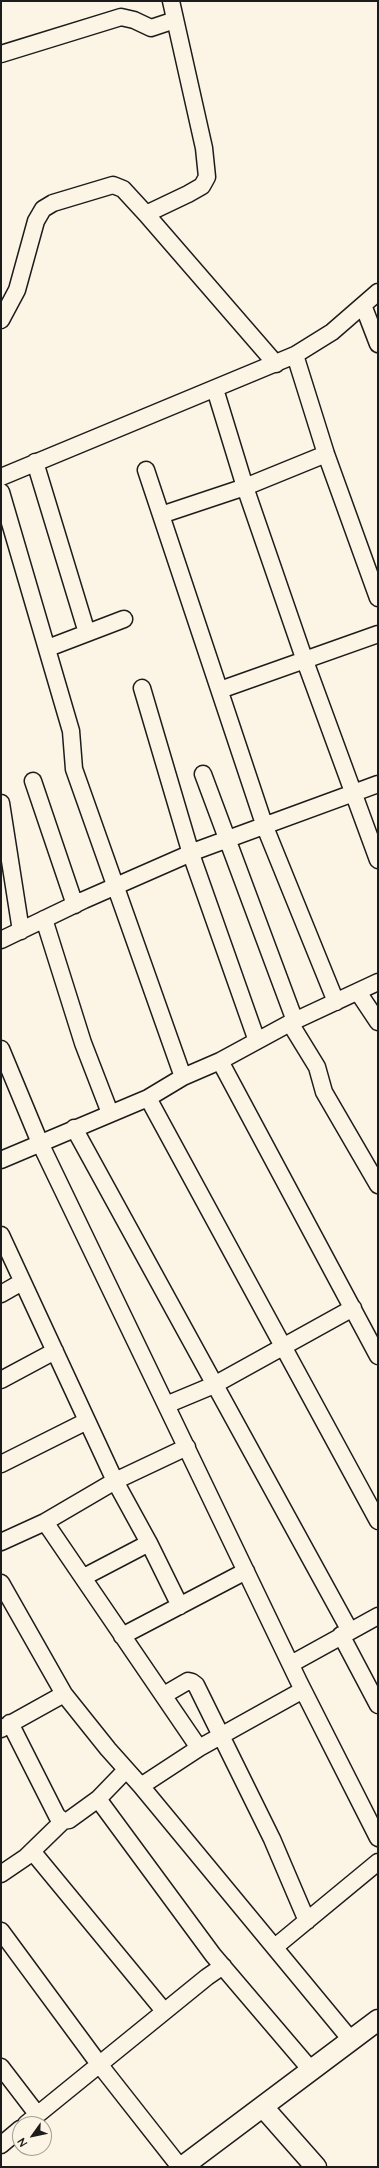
<!DOCTYPE html>
<style>
body{margin:0}
#map{position:relative;width:379px;height:2168px;overflow:hidden;background:#fcf5e5;font-family:"Architects Daughter",sans-serif}
canvas{display:block}
.frame{position:absolute;inset:0;border:2px solid #1c1c1c;pointer-events:none}
.north{position:absolute;left:12px;top:2116px;width:40px;height:40px;box-sizing:border-box;background:#fcf5e5;border:1px solid #a29e95;border-radius:50%;rotate:237deg;font-size:11px;font-weight:700;line-height:16px;text-align:center;color:#1c1c1c}
.north::after{content:'';display:block;margin:auto;width:14px;height:18px;background:#1c1c1c;clip-path:polygon(50% 0,100% 100%,50% 72%,0 100%)}
</style>
<div id="map">
<canvas width="379" height="2168"></canvas>
<div class="frame"></div>
<div class="north">N</div>
</div>
<script>
const ctx = document.querySelector('canvas').getContext('2d');
ctx.lineJoin = 'round';
const toPath = rows => new Path2D(rows.map(r => 'M' + r).join(''));
function trace(path, color, width, dash) { ctx.strokeStyle = color; ctx.lineWidth = width; ctx.lineCap = dash ? 'butt' : 'round'; ctx.setLineDash(dash || []); ctx.stroke(path); }
const minor = toPath([
 [1,54,121,17,134,20,151,28,175,20],
 [146,214,188,194,202,186,207,177,204,148,171,1],
 [363,305,378,344],
 [1,320,17,290,36,221,43,209,53,203,113,185,123,189,146,214,276,364],
 [295,355,326,454,378,598],
 [215,389,245,487,305,661,378,860],
 [35,462,87,633],
 [146,470,265,827,336,1002],
 [1,477,295,355,332,332,378,292],
 [1,492,71,731,74,769,183,1077],
 [161,515,245,487,326,454],
 [48,648,124,619],
 [142,688,191,854,257,1041],
 [220,690,378,634],
 [203,774,295,1021],
 [33,781,75,905],
 [1,803,21,931],
 [44,919,83,1043,110,1113],
 [1,940,84,900,198,850,378,784],
 [358,992,378,1022],
 [290,1023,317,1067,324,1092,378,1185],
 [1,1049,40,1143,166,1405,299,1682,378,1838],
 [220,1061,378,1356],
 [148,1098,378,1521],
 [74,1128,350,1631],
 [1,1160,148,1098,183,1077,220,1061,290,1023,378,982],
 [1,1235,115,1481,149,1543,180,1606],
 [1,1294,22,1282],
 [1,1380,55,1351],
 [166,1405,214,1385,353,1308],
 [1,1464,87,1421],
 [45,1522,199,1748],
 [1,1542,45,1522,115,1481,187,1447],
 [84,1577,149,1543],
 [1,1583,64,1694,108,1749,141,1786,351,2040],
 [341,1635,378,1705],
 [122,1636,246,1571],
 [291,1664,378,1616],
 [164,1695,188,1681,192,1682,196,1685,272,1839,307,1921],
 [10,1723,57,1816,63,1821],
 [1,1729,64,1694],
 [141,1786,199,1748,303,1690],
 [98,1799,213,1955,311,2070],
 [32,1851,164,2011],
 [1,1874,26,1857,63,1821,69,1820,98,1799,126,1770],
 [1,1931,99,2064,180,2167],
 [275,1947,378,1862],
 [1,2067,37,2114],
 [26,2124,207,1977,223,1966],
 [1,2145,20,2129]
]);
const tertiary = toPath([
 [263,2107,316,2167],
 [182,2167,378,2020]
]);
trace(minor, '#1c1c1c', 19);
trace(tertiary, '#1c1c1c', 23);
trace(minor, '#fcf5e5', 16);
trace(tertiary, '#fcf5e5', 20);
</script>
